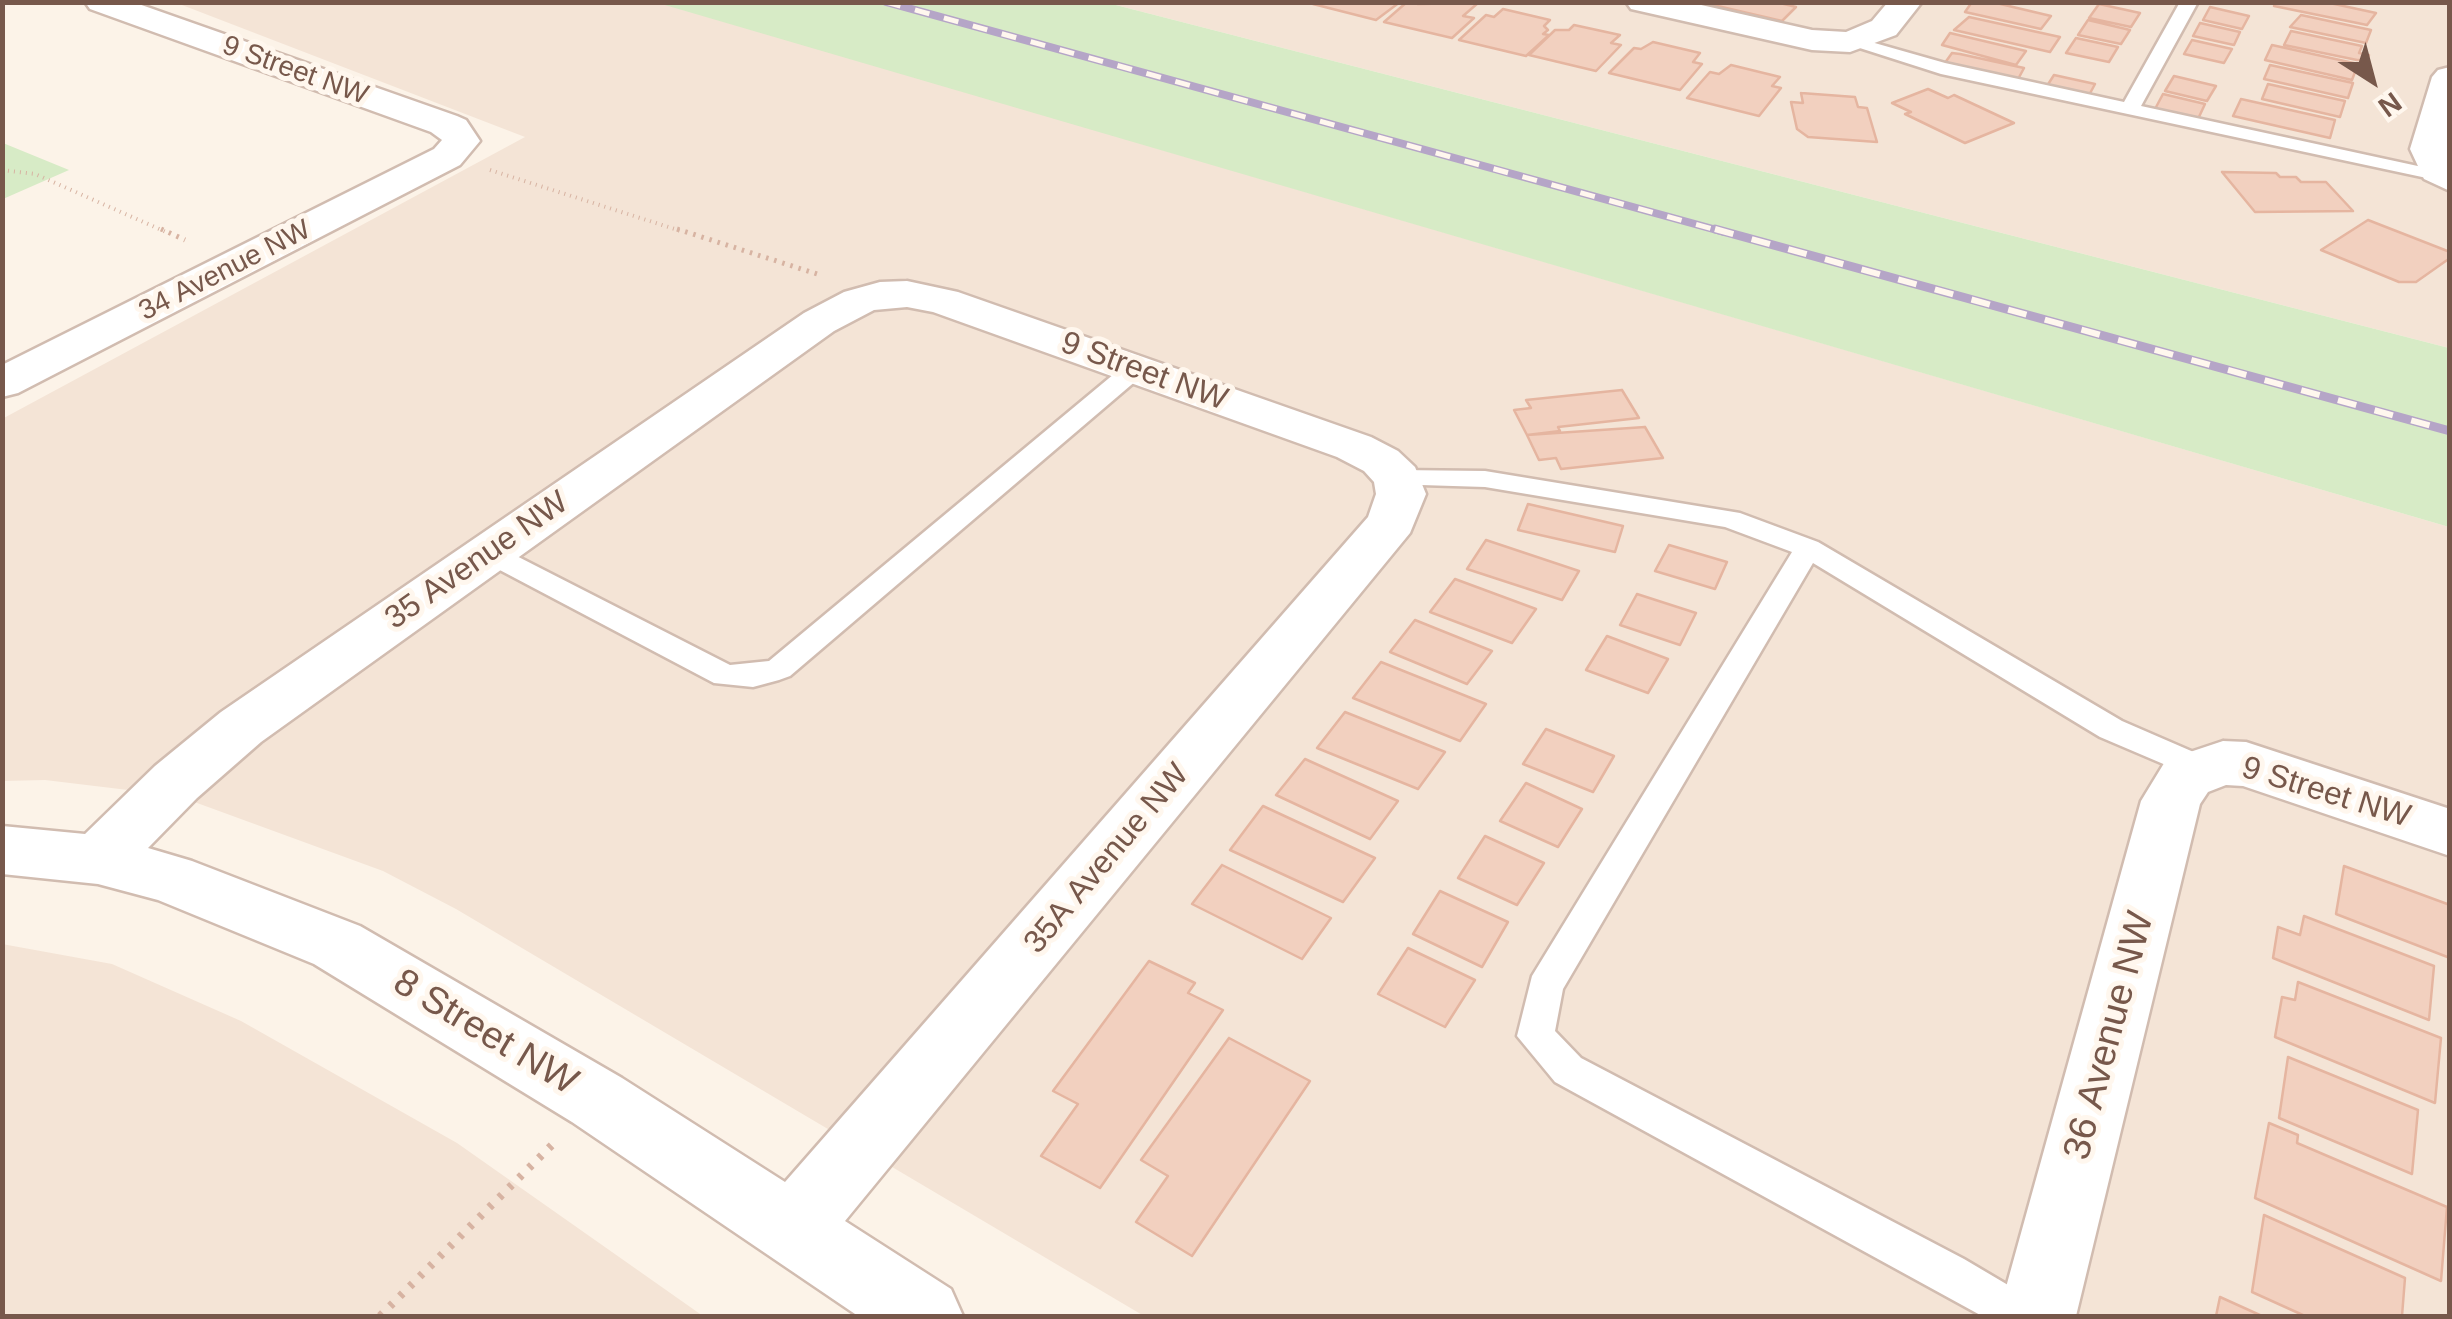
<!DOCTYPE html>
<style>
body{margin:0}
#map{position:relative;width:2452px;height:1319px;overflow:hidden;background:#fcf3e8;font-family:Arial,sans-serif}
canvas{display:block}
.frame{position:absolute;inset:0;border:5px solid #77584b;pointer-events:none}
.north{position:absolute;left:2322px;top:30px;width:100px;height:100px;-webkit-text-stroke:8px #fff7ee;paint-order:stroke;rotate:144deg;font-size:28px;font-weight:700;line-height:40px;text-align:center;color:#77584b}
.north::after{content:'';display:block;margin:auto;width:35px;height:45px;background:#77584b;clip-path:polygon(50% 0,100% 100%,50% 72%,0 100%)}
</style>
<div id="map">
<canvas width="2452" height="1319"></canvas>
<div class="frame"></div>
<div class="north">N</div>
</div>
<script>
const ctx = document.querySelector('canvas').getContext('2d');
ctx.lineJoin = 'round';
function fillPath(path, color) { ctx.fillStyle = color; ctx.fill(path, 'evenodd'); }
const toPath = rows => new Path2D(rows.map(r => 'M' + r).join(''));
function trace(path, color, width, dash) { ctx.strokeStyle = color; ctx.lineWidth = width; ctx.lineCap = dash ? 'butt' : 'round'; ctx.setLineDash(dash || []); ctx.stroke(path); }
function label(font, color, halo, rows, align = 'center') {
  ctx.font = font + ' Arial,sans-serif'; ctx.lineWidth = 10; ctx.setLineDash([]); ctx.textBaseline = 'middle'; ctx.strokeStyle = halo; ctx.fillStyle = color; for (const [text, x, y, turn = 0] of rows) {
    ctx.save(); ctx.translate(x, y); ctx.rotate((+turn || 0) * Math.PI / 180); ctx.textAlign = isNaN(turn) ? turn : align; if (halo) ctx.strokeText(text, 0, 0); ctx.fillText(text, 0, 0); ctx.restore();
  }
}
fillPath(toPath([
 [188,2,658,2,2449,527,2449,1316,1144,1316,456,909,383,871,178,796,45,780,3,781,2,419,525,137,182,5],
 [1108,3,2449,3,2449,348],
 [2,944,112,964,241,1021,457,1143,703,1316,3,1316]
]), '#f4e4d6');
fillPath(toPath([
 [658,3,1108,3,2449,348,2449,527],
 [2,143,3,143,69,170,3,199]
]), '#d7ebc6');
const building = toPath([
 [1316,2,1400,2,1376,20,1313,4,1316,2],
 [1407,2,1418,4,1478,3,1463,16,1474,18,1452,38,1384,22,1407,2],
 [1776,2,1796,7,1782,21,1709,4,1776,2],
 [1972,2,1992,2,2051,16,2041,29,1965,12,1972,2],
 [2276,2,2325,2,2376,13,2367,25,2274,6,2276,2],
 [2099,4,2140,13,2131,27,2089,18,2099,4],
 [2210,7,2249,16,2242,29,2203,20,2210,7],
 [1503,9,1550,20,1544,26,1548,30,1543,34,1549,35,1526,56,1459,40,1486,15,1494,17,1503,9],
 [2301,15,2371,30,2366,43,2290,27,2301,15],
 [1969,17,2060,37,2050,52,1954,30,1969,17],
 [2088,20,2130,30,2121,44,2078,35,2088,20],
 [2200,23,2240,32,2234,45,2193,36,2200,23],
 [1574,25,1620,35,1611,43,1621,45,1596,71,1529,55,1555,30,1569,30,1574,25],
 [2291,31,2362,46,2359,53,2369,55,2367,60,2357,60,2284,45,2291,31],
 [1950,33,2026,51,2016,65,1942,45,1950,33],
 [2076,38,2118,47,2109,62,2066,53,2076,38],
 [2192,40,2232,49,2224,63,2184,54,2192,40],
 [1653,42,1700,53,1693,62,1702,64,1680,90,1609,73,1634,48,1641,49,1653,42],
 [2272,45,2358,64,2352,80,2265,60,2272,45],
 [1952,53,1960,54,2024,68,2016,83,1942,67,1952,53],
 [1731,65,1780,77,1772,86,1781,88,1759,116,1687,98,1710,72,1719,74,1731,65],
 [2270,65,2353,83,2348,98,2264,79,2270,65],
 [2054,75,2095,84,2087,99,2045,89,2054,75],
 [2174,76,2216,86,2207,101,2165,91,2174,76],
 [2268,84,2345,101,2340,117,2262,99,2268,84],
 [1928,89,1948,98,1954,95,2014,123,1965,143,1905,114,1911,112,1892,103,1928,89],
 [1801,93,1855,97,1858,107,1867,108,1877,142,1808,137,1797,129,1791,102,1803,103,1801,93],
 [2163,94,2205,104,2198,119,2155,109,2163,94],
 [2241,99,2335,120,2330,138,2233,116,2241,99],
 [2222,172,2276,173,2280,177,2296,177,2301,182,2326,182,2353,211,2255,212,2222,172],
 [2368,220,2450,252,2450,258,2416,282,2399,282,2321,250,2368,220],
 [1622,390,1639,418,1558,427,1560,431,1527,435,1514,410,1531,408,1526,400,1622,390],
 [1645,427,1663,458,1561,469,1556,458,1539,460,1527,435,1645,427],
 [1528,504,1623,526,1615,552,1518,530,1528,504],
 [1486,540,1579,571,1562,600,1467,569,1486,540],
 [1669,545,1727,562,1715,589,1655,571,1669,545],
 [1455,579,1536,609,1512,643,1430,612,1455,579],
 [1637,594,1696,613,1680,645,1620,625,1637,594],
 [1415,620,1492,651,1467,684,1390,652,1415,620],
 [1607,636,1668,659,1648,693,1586,670,1607,636],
 [1381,662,1486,704,1460,741,1353,698,1381,662],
 [1345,712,1445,752,1418,789,1317,748,1345,712],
 [1546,729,1614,756,1593,792,1523,764,1546,729],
 [1305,759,1398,801,1370,839,1276,795,1305,759],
 [1526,783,1582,809,1558,847,1500,821,1526,783],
 [1263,806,1375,858,1343,902,1230,850,1263,806],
 [1485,836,1544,863,1517,905,1458,878,1485,836],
 [1222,865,1331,918,1302,959,1192,904,1222,865],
 [2344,866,2450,905,2450,958,2336,914,2344,866],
 [1440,891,1508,922,1482,967,1413,934,1440,891],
 [2304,916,2434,966,2429,1020,2273,958,2278,927,2300,935,2304,916],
 [1408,948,1475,980,1445,1027,1378,994,1408,948],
 [1149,961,1195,983,1188,993,1223,1010,1100,1188,1041,1156,1078,1104,1053,1091,1149,961],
 [2298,982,2441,1038,2435,1103,2275,1037,2282,997,2295,1000,2298,982],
 [1229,1038,1310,1081,1192,1256,1136,1222,1168,1176,1141,1160,1229,1038],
 [2288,1057,2418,1110,2412,1174,2279,1118,2288,1057],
 [2269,1123,2298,1135,2297,1143,2447,1207,2441,1281,2255,1198,2269,1123],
 [2264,1215,2405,1278,2402,1316,2305,1316,2252,1292,2264,1215],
 [2220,1297,2262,1316,2216,1316,2220,1297]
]);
fillPath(building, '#f2d0bf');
trace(building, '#e5b5a0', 2.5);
const service = toPath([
 [2180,2,2198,2,2141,106,2450,173,2450,183,1941,74,1841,42,1850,36,1945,63,2124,102,2180,2],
 [1135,362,1147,369,1144,374,790,676,779,680,753,687,714,683,477,558,473,552,477,546,497,546,730,665,769,661,1126,364,1135,362],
 [1398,470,1485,471,1740,513,1818,542,2122,721,2212,760,2217,768,2212,776,2201,780,2100,737,1813,563,1563,989,1555,1031,1581,1058,1964,1259,2035,1301,2041,1316,1982,1316,1555,1082,1517,1036,1532,976,1792,552,1725,527,1485,487,1389,484,1385,478,1389,472,1398,470]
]);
const minor = toPath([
 [85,2,133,2,457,116,466,120,480,141,460,165,18,393,2,397,2,365,434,149,442,140,431,132,90,9,85,2],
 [1626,2,1688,2,1812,30,1846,32,1872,21,1888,2,1922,2,1896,35,1850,52,1812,50,1631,9,1626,2],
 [2450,67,2448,149,2450,191,2424,179,2410,149,2432,77,2438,70,2450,67],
 [907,281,958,292,1371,437,1398,451,1415,467,1426,494,1410,533,845,1221,951,1289,963,1316,858,1316,572,1122,314,964,158,900,98,884,2,874,2,826,85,834,155,766,221,712,804,313,844,292,880,282,907,281],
 [907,307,933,312,1337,457,1364,471,1374,482,1376,494,1368,517,785,1182,622,1078,360,926,192,861,148,848,197,798,261,742,834,331,874,310,907,307],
 [2223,741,2246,742,2450,809,2450,856,2243,786,2226,785,2208,792,2200,804,2076,1316,1998,1316,2141,801,2166,760,2223,741]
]);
trace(service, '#d1bcb0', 5);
trace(minor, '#d1bcb0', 5);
trace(toPath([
 [2,170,35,174,166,232],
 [490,170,684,232]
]), '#d7b3a2', 4, [1, 5]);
trace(toPath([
 [161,229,185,240],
 [677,229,817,274]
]), '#d7b3a2', 5, [2.5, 6]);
trace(toPath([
 [380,1316,553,1144]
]), '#d7b3a2', 8, [4, 10]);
fillPath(service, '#fff');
fillPath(minor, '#fff');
const railFar1 = toPath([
 [886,2,1724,232]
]);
const rail = toPath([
 [1715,229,2450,431]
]);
trace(railFar1, '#b5a5c7', 8);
trace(rail, '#b5a5c7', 9);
trace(railFar1, '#fff7ee', 5, [15]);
trace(rail, '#fff7ee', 6, [19]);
label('28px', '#77584b', '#fff7ee', [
 ["9 Street NW",295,71,20],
 ["34 Avenue NW",225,271,-27]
]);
label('32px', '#77584b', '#fff7ee', [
 ["9 Street NW",1144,372,20],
 ["35 Avenue NW",477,561,-35],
 ["9 Street NW",2326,793,17],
 ["35A Avenue NW",1107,859,-50]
]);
label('38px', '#77584b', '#fff7ee', [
 ["8 Street NW",485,1033,31],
 ["36 Avenue NW",2110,1036,-75]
]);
</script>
